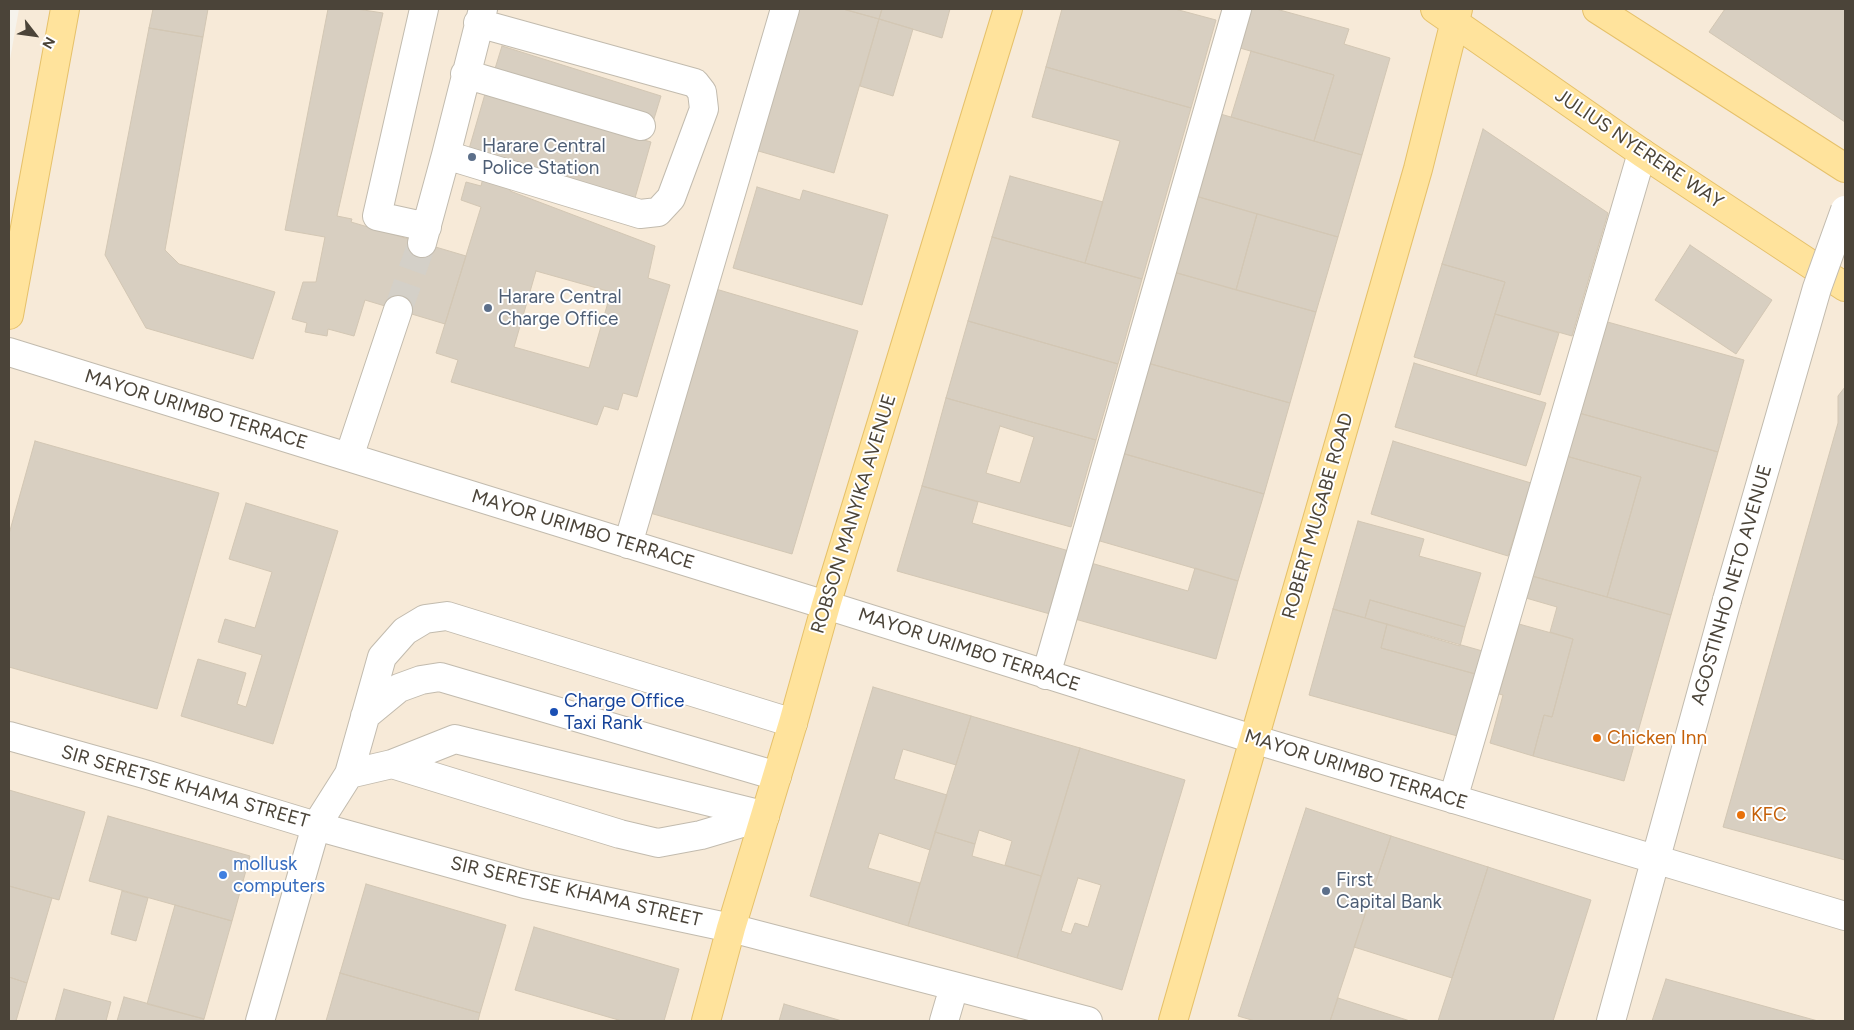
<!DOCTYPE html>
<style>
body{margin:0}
#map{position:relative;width:1854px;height:1030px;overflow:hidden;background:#f6f3ec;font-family:Figtree,sans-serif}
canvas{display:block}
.frame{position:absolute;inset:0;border:10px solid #4b4439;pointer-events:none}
.north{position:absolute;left:10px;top:10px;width:50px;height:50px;-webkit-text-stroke:4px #fff;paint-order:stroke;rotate:120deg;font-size:14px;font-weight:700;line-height:20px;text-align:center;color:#4b4439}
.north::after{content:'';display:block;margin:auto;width:18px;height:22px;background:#4b4439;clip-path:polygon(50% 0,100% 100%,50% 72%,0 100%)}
</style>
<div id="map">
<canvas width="1854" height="1030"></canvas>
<div class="frame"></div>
<div class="north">N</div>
</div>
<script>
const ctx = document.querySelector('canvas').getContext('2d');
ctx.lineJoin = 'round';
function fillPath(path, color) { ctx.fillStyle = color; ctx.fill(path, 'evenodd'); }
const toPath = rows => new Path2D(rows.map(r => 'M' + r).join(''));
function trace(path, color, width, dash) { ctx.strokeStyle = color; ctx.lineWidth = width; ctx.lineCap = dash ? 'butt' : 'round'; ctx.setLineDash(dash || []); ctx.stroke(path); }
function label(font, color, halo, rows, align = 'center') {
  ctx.font = font + ' Figtree,sans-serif'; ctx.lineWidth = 4; ctx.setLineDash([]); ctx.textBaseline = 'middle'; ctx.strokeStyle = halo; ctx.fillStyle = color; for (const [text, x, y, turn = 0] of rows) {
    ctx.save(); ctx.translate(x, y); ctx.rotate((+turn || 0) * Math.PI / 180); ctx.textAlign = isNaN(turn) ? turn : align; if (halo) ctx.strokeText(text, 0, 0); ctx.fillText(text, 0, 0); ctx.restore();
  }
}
fillPath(toPath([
 [19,9,1845,9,1845,1021,9,1021,9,65]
]), '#f7ead8');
const building = toPath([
 [153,9,208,9,203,37,149,28,153,9],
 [328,9,357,9,383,13,337,216,352,219,351,222,466,256,445,324,365,300,354,336,328,329,327,336,305,332,307,323,292,319,303,282,316,282,325,237,285,230,328,9],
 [796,9,843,9,879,19,834,173,755,150,796,9],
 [843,9,882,9,879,19,843,9],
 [882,9,950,9,942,38,879,19,882,9],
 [1062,9,1175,9,1216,20,1191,108,1046,67,1062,9],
 [1244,9,1276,9,1349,29,1344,44,1390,58,1362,155,1314,141,1334,75,1233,46,1244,9],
 [1725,9,1845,9,1845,122,1709,32,1725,9],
 [879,19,913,29,893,96,860,86,879,19],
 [149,28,203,37,165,250,179,264,275,292,253,359,146,328,105,255,149,28],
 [502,46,661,96,653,122,494,72,502,46],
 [1251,51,1334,75,1314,141,1231,117,1251,51],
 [1046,67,1191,108,1142,279,1085,263,1120,141,1032,117,1046,67],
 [485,94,651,142,635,198,469,149,485,94],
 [1217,113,1362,155,1338,237,1192,195,1217,113],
 [1483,129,1608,213,1572,336,1495,314,1505,282,1442,264,1483,129],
 [484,174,513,183,510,191,655,246,648,278,670,285,637,397,623,393,618,410,604,406,597,425,451,382,458,360,436,353,481,207,461,200,466,182,481,186,484,174],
 [536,271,611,292,589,368,514,347,536,271],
 [1010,176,1103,202,1085,263,992,237,1010,176],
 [757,187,800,200,803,190,888,215,862,305,733,268,757,187],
 [1192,195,1257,214,1236,290,1170,271,1192,195],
 [1257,214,1338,237,1316,312,1236,290,1257,214],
 [992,237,1142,279,1118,364,968,321,992,237],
 [1690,245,1772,300,1736,354,1655,300,1690,245],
 [1442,264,1505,282,1476,376,1414,357,1442,264],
 [1170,271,1316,312,1290,403,1144,362,1170,271],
 [709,287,858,331,792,554,643,511,709,287],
 [1495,314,1559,333,1540,395,1476,376,1495,314],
 [968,321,1118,364,1096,440,946,398,968,321],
 [1604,321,1744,360,1718,452,1579,413,1604,321],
 [1144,362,1290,403,1264,494,1118,452,1144,362],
 [1414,363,1546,403,1526,466,1395,427,1414,363],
 [1845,387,1845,860,1723,827,1838,423,1838,396,1845,387],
 [946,398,1096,440,1071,527,922,486,946,398],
 [1000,426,1034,437,1020,483,986,473,1000,426],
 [1579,413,1718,452,1671,615,1607,597,1641,477,1566,456,1579,413],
 [35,441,219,493,157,709,9,667,9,534,35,441],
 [1393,441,1531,483,1508,556,1371,514,1393,441],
 [1118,452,1264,494,1238,581,1093,539,1118,452],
 [1566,456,1641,477,1607,597,1532,576,1566,456],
 [922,486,978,502,972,523,1069,551,1050,614,897,571,922,486],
 [246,503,338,531,273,744,181,716,198,659,246,673,237,704,246,707,262,655,218,642,225,619,255,628,272,572,229,559,246,503],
 [1358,521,1424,539,1419,556,1481,573,1465,627,1370,600,1365,618,1333,609,1358,521],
 [1084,561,1188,591,1195,568,1238,581,1216,659,1068,617,1084,561],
 [1532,576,1671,615,1624,781,1533,756,1544,715,1552,717,1573,639,1550,632,1557,607,1526,598,1532,576],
 [1370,600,1465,627,1460,646,1365,618,1370,600],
 [1333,609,1387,624,1381,648,1479,675,1461,737,1309,695,1333,609],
 [1387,624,1486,652,1479,675,1381,648,1387,624],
 [1519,624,1573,639,1552,717,1544,715,1533,756,1490,743,1503,695,1499,694,1519,624],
 [873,687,971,716,956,765,903,749,894,779,947,795,930,850,879,833,868,868,920,883,908,926,810,896,873,687],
 [971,716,1080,748,1041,876,1005,865,1012,841,979,830,975,844,935,832,971,716],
 [1080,748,1185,780,1122,990,1017,958,1080,748],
 [1078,878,1101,885,1088,927,1075,923,1071,934,1061,931,1078,878],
 [9,790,85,812,59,900,9,886,9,790],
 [1306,808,1391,836,1330,1021,1255,1021,1238,1016,1306,808],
 [108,816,250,856,232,921,89,881,108,816],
 [935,832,975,844,972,856,1041,876,1017,958,908,926,935,832],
 [1391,836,1488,867,1452,978,1354,947,1391,836],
 [1488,867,1591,900,1553,1021,1438,1021,1488,867],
 [366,884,506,925,480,1013,340,973,366,884],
 [9,886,52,898,27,983,9,977,9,886],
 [122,891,148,898,136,941,111,934,122,891],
 [175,905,232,921,204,1019,147,1004,175,905],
 [534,927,679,969,664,1021,622,1021,515,990,534,927],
 [340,973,480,1013,478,1021,326,1021,340,973],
 [9,977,27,983,16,1021,9,1021,9,977],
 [1666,979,1818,1021,1652,1021,1666,979],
 [64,989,111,1002,106,1021,55,1021,64,989],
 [124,997,204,1019,203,1021,117,1021,124,997],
 [1338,998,1410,1021,1330,1021,1338,998],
 [784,1004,842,1021,779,1021,784,1004]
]);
fillPath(building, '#d8cfc1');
trace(building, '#d3c7b4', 1);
trace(toPath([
 [398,310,422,243]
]), '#d4d0c8', 28, [28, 14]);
const minor = toPath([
 [424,9,377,216,427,227],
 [465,74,641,126],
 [446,155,640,214,658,212,671,198,704,109,702,92,695,83,478,23],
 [422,243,446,155,483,9],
 [9,352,826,605,1253,739,1845,916],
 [349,457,398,310],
 [628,544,785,9],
 [1046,675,1237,9],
 [365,716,399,688,421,680,440,677,777,776],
 [9,736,148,775,316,826,525,884,731,928,1088,1021],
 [392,764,455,739,763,815],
 [349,774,392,764,620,834,658,843,701,835,765,816],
 [1453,799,1642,153],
 [260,1021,316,826,349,774,382,657,405,631,425,619,447,616,793,723],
 [944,1021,954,987],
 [1611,1021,1727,600]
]);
const major = toPath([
 [1435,9,1642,153,1845,287],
 [1597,9,1845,168],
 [9,315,65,9],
 [706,1021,731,928,793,723,826,605,1008,9],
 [1173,1021,1418,169,1458,9]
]);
trace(minor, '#c2bbae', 30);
trace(major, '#e6c16a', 30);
trace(minor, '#fff', 28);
trace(major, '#ffe39c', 28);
const minorBridge = toPath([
 [1727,600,1817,288,1845,210]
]);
trace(minorBridge, '#c2bbae', 30, []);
trace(minorBridge, '#fff', 28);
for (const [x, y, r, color] of [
 [472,157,5,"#5c6f8a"],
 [488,308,5,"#5c6f8a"],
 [554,712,5,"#1a4fb4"],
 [1597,738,5,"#e8710a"],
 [1741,815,5,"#e8710a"],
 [223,875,5,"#3f7fe0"],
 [1326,891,5,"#5c6f8a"]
]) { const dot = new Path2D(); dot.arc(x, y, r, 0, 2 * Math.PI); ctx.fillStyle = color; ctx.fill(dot); trace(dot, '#fff', 2); }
label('19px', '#4e5e75', '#fff', [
 ["Harare Central",482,146],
 ["Police Station",482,168],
 ["Harare Central",498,297],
 ["Charge Office",498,319],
 ["First",1336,880],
 ["Capital Bank",1336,902]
], 'left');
label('19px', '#4b4439', '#fff', [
 ["JULIUS NYERERE WAY",1639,149,34],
 ["MAYOR URIMBO TERRACE",196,410,17],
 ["ROBSON MANYIKA AVENUE",854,514,-73],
 ["ROBERT MUGABE ROAD",1318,516,-74],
 ["MAYOR URIMBO TERRACE",583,530,17],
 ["AGOSTINHO NETO AVENUE",1732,585,-74],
 ["MAYOR URIMBO TERRACE",969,650,18],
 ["MAYOR URIMBO TERRACE",1356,770,17],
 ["SIR SERETSE KHAMA STREET",185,787,16],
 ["SIR SERETSE KHAMA STREET",576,892,13]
]);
label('19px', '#164399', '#fff', [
 ["Charge Office",564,701],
 ["Taxi Rank",564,723]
], 'left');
label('19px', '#c56008', '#fff', [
 ["Chicken Inn",1607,738],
 ["KFC",1751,815]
], 'left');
label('19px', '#366cbe', '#fff', [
 ["mollusk",233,864],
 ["computers",233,886]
], 'left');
</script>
